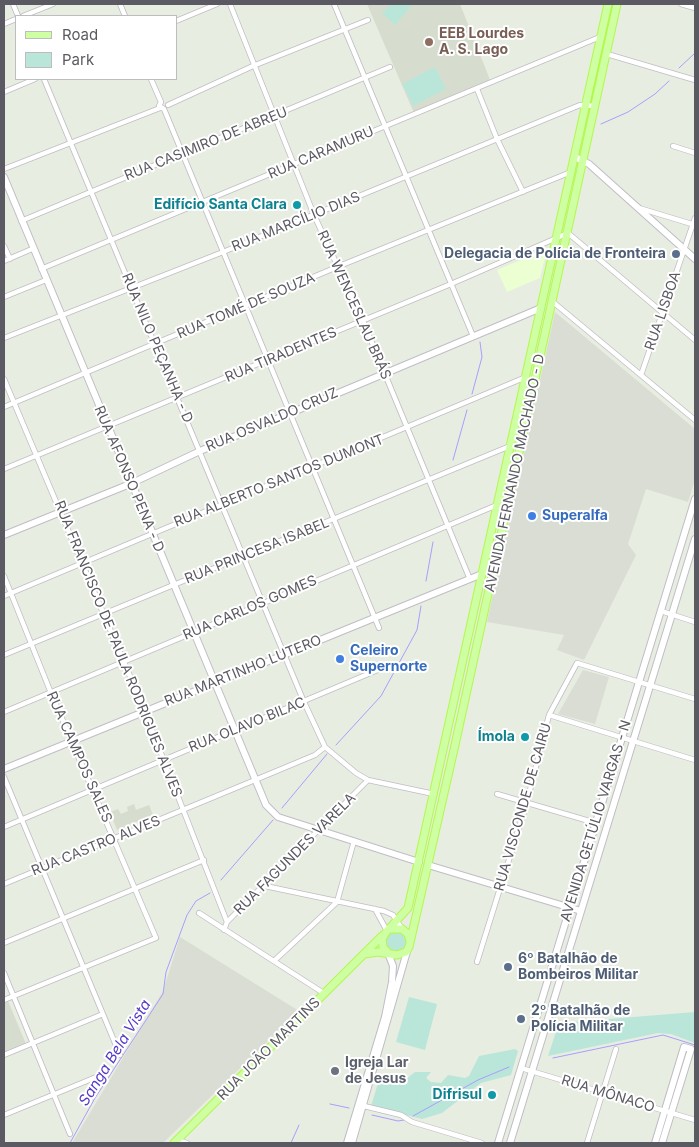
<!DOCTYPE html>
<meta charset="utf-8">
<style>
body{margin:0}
#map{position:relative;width:699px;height:1147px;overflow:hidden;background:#e7ede0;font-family:Inter,sans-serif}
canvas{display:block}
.frame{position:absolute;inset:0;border:5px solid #5b5962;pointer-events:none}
.legend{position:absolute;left:15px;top:15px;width:162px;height:65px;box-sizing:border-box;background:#fff;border:1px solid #bdbdc0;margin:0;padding:6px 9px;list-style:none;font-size:15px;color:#5b5962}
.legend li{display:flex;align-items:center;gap:10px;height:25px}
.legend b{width:25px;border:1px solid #bdbdc0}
</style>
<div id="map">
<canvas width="699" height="1147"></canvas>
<div class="frame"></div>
<ul class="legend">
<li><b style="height:6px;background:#ceffa2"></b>Road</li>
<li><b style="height:14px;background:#bae6d9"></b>Park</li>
</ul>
</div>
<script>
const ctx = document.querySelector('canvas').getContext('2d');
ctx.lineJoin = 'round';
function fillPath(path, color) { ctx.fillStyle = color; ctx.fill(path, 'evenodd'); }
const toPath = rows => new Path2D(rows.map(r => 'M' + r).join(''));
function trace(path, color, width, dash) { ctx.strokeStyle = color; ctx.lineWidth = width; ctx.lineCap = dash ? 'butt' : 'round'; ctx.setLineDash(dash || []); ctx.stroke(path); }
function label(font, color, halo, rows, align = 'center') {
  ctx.font = font + ' Inter,sans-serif'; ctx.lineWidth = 4; ctx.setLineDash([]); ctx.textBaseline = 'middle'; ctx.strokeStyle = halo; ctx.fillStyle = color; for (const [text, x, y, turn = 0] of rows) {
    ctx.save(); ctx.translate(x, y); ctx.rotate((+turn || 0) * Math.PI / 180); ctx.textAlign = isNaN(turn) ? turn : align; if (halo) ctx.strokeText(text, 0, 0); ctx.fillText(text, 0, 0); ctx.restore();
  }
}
fillPath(toPath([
 [547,249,540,278,507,292,497,270]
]), '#ebffd2');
fillPath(toPath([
 [555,312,695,429,695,480,688,502,646,489,628,544,636,555,584,660,557,650,564,635,487,622],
 [583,670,609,677,595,724,558,714],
 [180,937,299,1011,163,1143,72,1143,163,991]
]), '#daddd4');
fillPath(toPath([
 [367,4,460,4,490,80,414,113],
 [134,804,136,810,149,805,153,815,117,830,110,812,118,809,121,814,128,811,127,807],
 [8,1001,26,1044,5,1052,4,1003]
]), '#d6ddcf');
fillPath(toPath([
 [391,4,412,5,395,25,382,13],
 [435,67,446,89,413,106,402,84],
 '385 942a11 11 0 1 1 22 0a11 11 0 1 1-22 0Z',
 [409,997,437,1004,425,1050,396,1042],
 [695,1012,695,1043,671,1034,658,1033,548,1056,559,1023],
 [515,1049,518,1051,511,1075,481,1083,442,1113,422,1119,371,1106,379,1080,405,1080,415,1072,431,1072,426,1078,431,1082,441,1083,448,1075,465,1078,469,1076,479,1056]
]), '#bae6d9');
trace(toPath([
 [679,68,695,53],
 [601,124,628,112,655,94,669,81],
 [472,394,482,357,480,342],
 [453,460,467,410],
 [426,581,433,542],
 [336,745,381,696,417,630,421,606],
 [282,808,327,754],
 [221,880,273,820],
 [553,1058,663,1035,695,1045],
 [330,1104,349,1108],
 [372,1115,398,1121,404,1120],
 [413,1116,478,1080,509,1067],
 [70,1143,95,1098,163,994,166,972,187,915,196,901,210,893],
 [291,1143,299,1125]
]), '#a99dff', 1);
const street = toPath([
 [13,4,18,16],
 [120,4,125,16],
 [230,4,314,215,363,321,469,577],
 [334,4,473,336],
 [681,4,695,8],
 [23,16,53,4],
 [176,21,217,4],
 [4,24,16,19],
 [607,54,695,80],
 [44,79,304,702,325,747,356,773,368,780,434,794],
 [151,79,161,102,159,106,164,109,379,628],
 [477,89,497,139,523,192],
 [4,92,35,79],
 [168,105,253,66,368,20],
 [673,146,695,153],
 [4,169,160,108],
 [639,208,695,225],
 [21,221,390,67],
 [4,246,10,259],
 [4,261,32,249],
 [41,269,600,37],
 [4,297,46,280],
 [553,302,695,420],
 [4,338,223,252,580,105,595,106],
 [641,375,695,218],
 [4,379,143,707,227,922],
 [4,407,337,267,571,172],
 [4,469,451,284,568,233,695,340],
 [4,576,51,693,156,938,4,1000],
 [4,596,526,377],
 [661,611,695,622],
 [4,655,510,446],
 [4,712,497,505],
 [549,715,695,760],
 [4,777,120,1055],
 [497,794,596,823],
 [4,827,380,669],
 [4,884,255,780,315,755,325,747],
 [265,886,384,911,393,915,402,929],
 [375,909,387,931],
 [199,913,325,994],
 [224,930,227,922,368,780],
 [4,943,204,860],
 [274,961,337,902,354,841],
 [477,962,527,802,549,715,577,663,695,699],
 [4,973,70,1134],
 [4,1055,103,1014],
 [521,1068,695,1120],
 [364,1106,401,1115,412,1122,482,1143],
 [4,1115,106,1073],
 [177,1140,187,1143],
 [587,1143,616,1049]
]);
const secondary = toPath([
 [575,157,589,164,695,259],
 [4,177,266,805,278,817,419,862],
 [4,535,130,484,200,451,541,308],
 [4,769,482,574],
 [428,865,581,911],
 [347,1143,385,1017,392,982,393,966,388,953],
 [352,1143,408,948],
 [498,1143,695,499],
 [510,1143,695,539],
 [655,1143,684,1047,691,1049,662,1143]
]);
const primary = toPath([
 [389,929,402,929,408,934,410,941],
 [388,953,383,947,382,939,387,931,408,908,608,4],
 [364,954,378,952,397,955,406,952,409,947,455,745,617,4],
 [174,1143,383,935]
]);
trace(street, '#c0bdc5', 6);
trace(secondary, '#c0bdc7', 8);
trace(primary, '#b3f84d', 9);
trace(street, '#fff', 4.5);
trace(secondary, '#fff', 6);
trace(primary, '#ceffa2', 7);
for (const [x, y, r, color] of [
 [429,42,5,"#8d6e63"],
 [297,205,5,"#0f9aa8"],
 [676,254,5,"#5c6f8a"],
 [532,516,5,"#3f7fe0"],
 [340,659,5,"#3f7fe0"],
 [525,737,5,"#0f9aa8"],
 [508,967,5,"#5c6f8a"],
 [521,1019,5,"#5c6f8a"],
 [335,1071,5,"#6b7280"],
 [492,1095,5,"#0f9aa8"]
]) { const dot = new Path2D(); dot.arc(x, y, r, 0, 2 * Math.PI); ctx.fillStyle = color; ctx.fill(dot); trace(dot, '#fff', 2); }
label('bold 14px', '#785e54', '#fff', [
 ["EEB Lourdes",439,34],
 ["A. S. Lago",439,50]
], 'left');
label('14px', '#5b5962', '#fff', [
 ["RUA CASIMIRO DE ABREU",206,144,-22],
 ["RUA CARAMURU",321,153,-23],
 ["RUA MARCÍLIO DIAS",296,222,-22],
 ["RUA WENCESLAU BRÁS",354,305,66],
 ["RUA TOMÉ DE SOUZA",246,306,-23],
 ["RUA LISBOA",663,311,-71],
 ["RUA NILO PEÇANHA - D",157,348,67],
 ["RUA TIRADENTES",281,355,-23],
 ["RUA OSVALDO CRUZ",272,420,-23],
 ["AVENIDA FERNANDO MACHADO - D",515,473,-78],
 ["RUA AFONSO PENA - D",129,479,67],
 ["RUA ALBERTO SANTOS DUMONT",279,481,-22],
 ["RUA PRINCESA ISABEL",257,551,-22],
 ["RUA CARLOS GOMES",250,608,-23],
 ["RUA FRANCISCO DE PAULA RODRIGUES ALVES",118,649,68],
 ["RUA MARTINHO LUTERO",243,671,-22],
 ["RUA OLAVO BILAC",247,725,-22],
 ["RUA CAMPOS SALES",79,757,66],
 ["RUA VISCONDE DE CAIRU",523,807,-74],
 ["AVENIDA GETÚLIO VARGAS - N",596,821,-73],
 ["RUA CASTRO ALVES",96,846,-22],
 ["RUA FAGUNDES VARELA",295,854,-45],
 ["RUA JOÃO MARTINS",269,1049,-45],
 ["RUA MÔNACO",608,1094,17]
]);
label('bold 14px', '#0d838f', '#fff', [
 ["Edifício Santa Clara",287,205],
 ["Ímola",515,737],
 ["Difrisul",482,1095]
], 'right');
label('bold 14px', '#4e5e75', '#fff', [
 ["Delegacia de Polícia de Fronteira",666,254,"right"],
 ["6º Batalhão de",518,959],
 ["Bombeiros Militar",518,975],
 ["2º Batalhão de",531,1011],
 ["Polícia Militar",531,1027]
], 'left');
label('bold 14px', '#366cbe', '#fff', [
 ["Superalfa",542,516],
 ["Celeiro",350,651],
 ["Supernorte",350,667]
], 'left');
label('bold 14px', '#5b616d', '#fff', [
 ["Igreja Lar",345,1063],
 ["de Jesus",345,1079]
], 'left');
label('italic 15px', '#573bc8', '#fff', [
 ["Sanga Bela Vista",115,1053,-58]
]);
</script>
